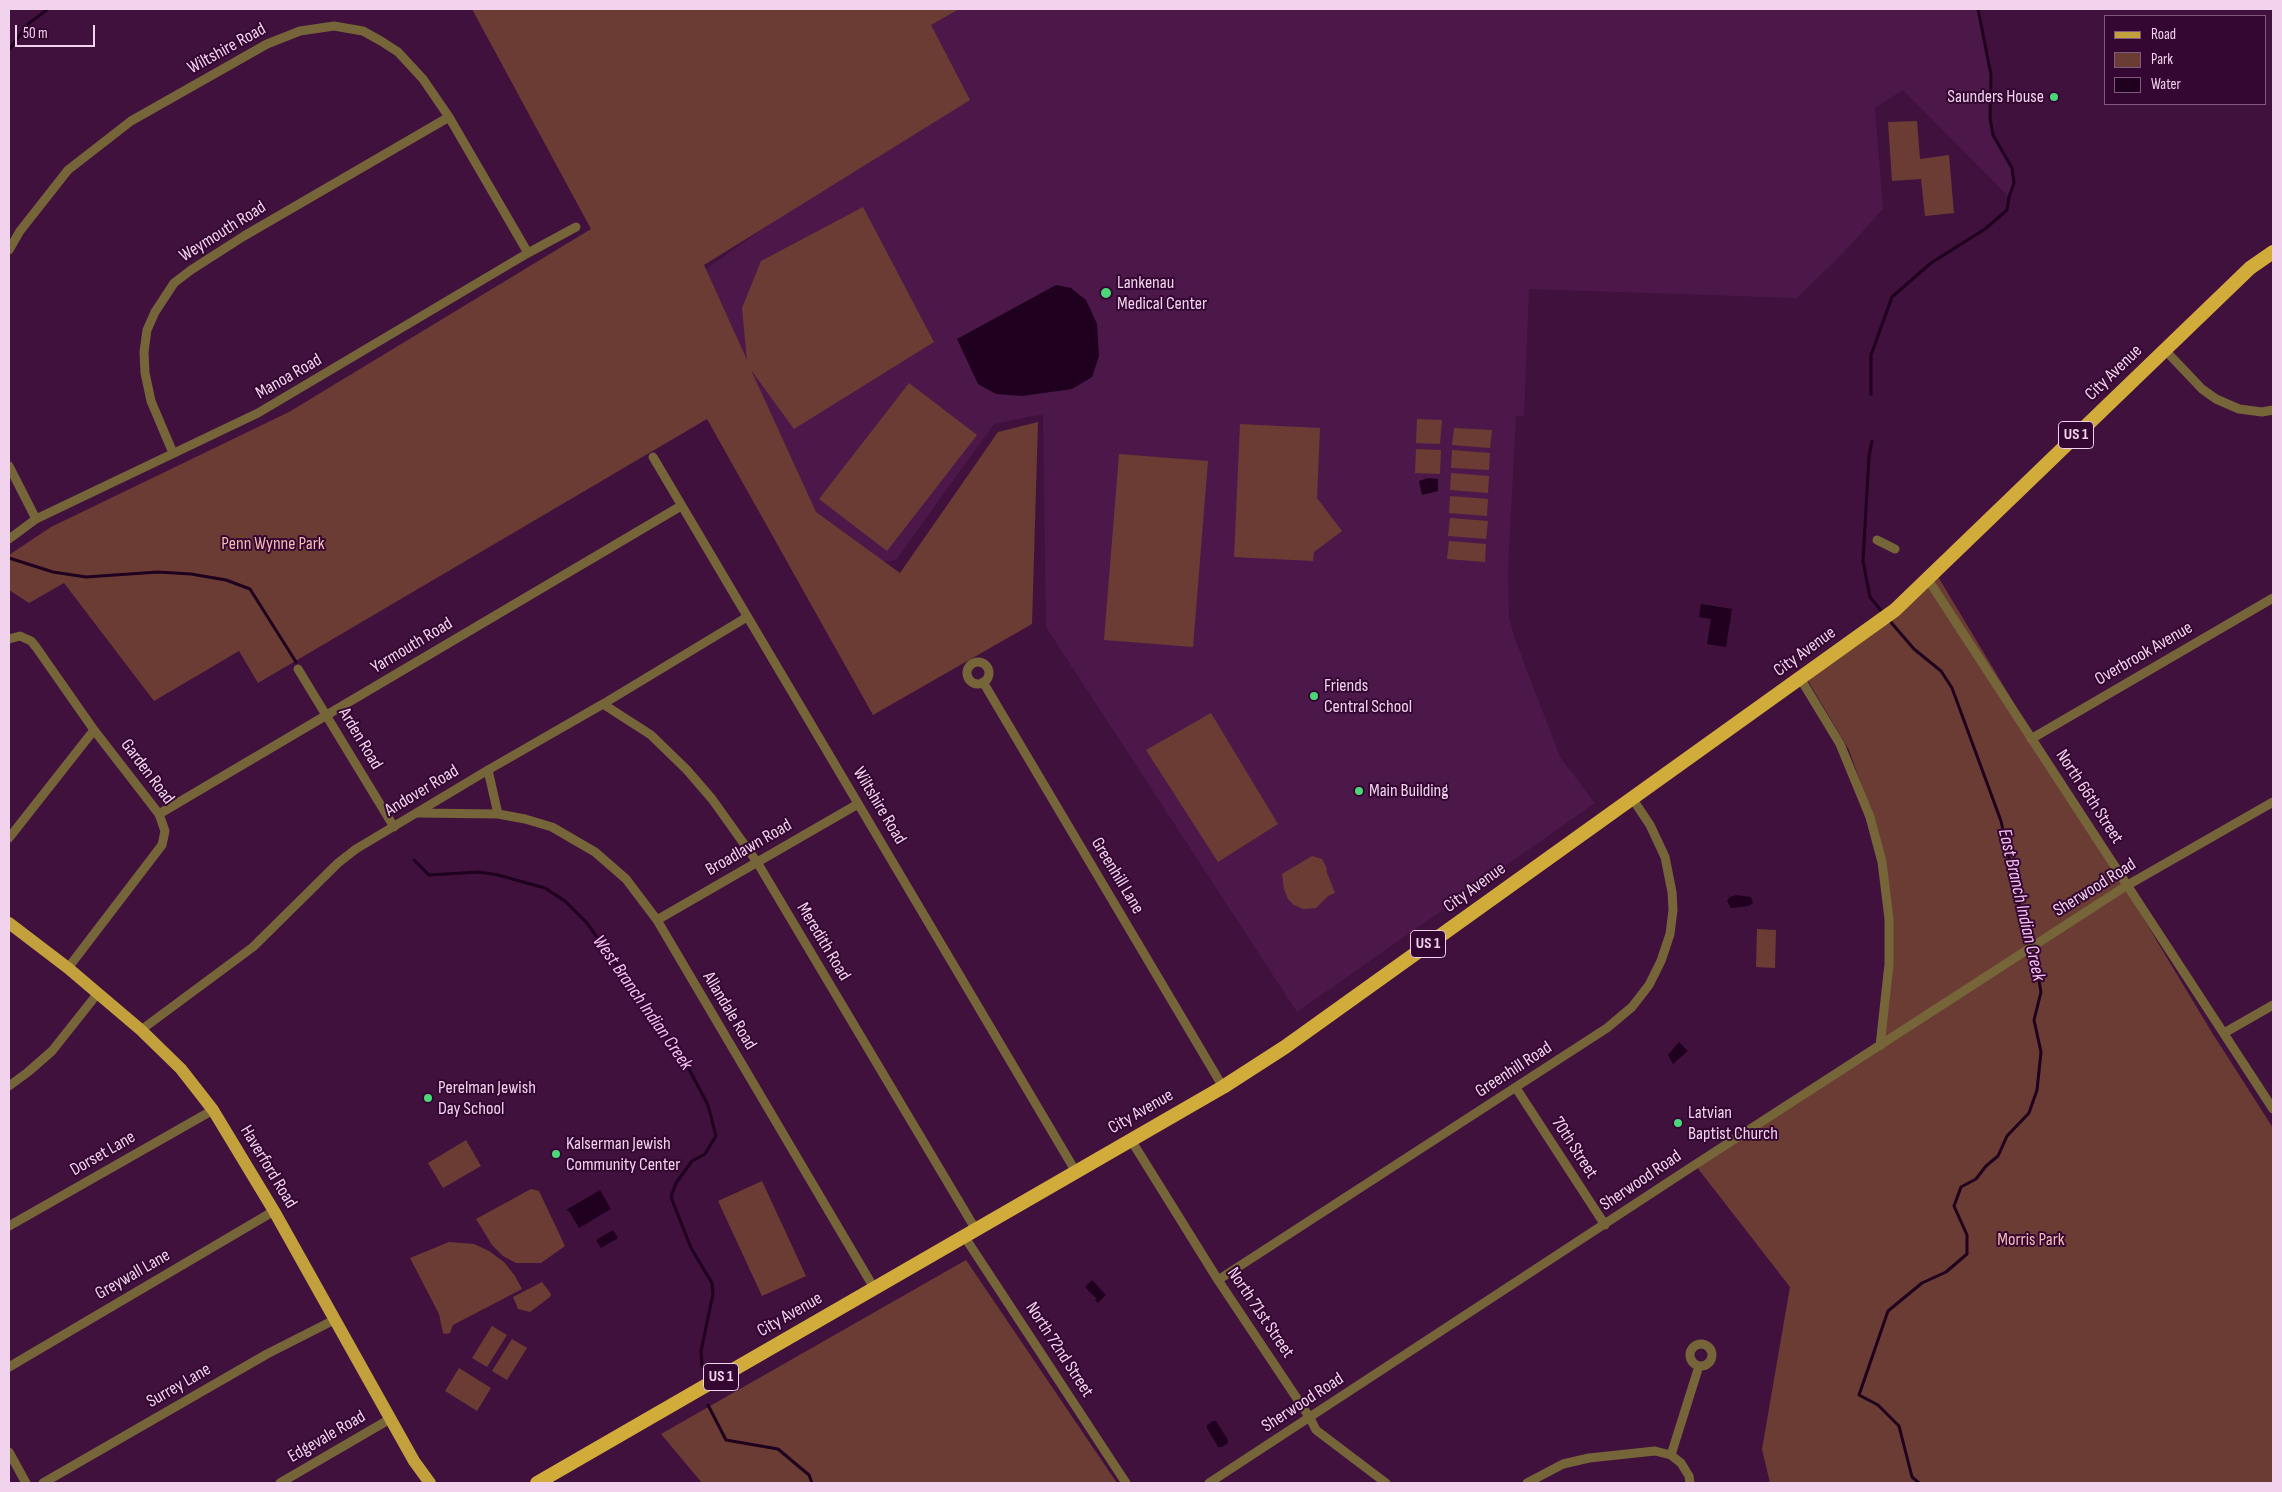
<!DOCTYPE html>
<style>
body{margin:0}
#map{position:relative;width:2282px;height:1492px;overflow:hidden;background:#40113d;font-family:"Sofia Sans Condensed",sans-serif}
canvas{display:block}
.frame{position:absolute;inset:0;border:10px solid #f1d3ed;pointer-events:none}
.legend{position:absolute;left:2104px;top:15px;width:162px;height:90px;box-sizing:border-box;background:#340632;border:1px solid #80587d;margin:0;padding:6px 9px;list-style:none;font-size:15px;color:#f1d3ed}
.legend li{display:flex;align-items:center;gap:10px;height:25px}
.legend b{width:25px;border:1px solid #80587d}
.scale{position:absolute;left:15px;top:25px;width:80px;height:22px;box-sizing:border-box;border:2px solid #f1d3ed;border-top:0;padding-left:6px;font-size:15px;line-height:18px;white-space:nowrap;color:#f1d3ed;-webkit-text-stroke:4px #340632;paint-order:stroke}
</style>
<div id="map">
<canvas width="2282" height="1492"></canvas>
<div class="frame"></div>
<ul class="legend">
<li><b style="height:6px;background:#c2a13c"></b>Road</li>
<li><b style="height:14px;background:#6b3c34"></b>Park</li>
<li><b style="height:14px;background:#1f001e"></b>Water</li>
</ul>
<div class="scale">50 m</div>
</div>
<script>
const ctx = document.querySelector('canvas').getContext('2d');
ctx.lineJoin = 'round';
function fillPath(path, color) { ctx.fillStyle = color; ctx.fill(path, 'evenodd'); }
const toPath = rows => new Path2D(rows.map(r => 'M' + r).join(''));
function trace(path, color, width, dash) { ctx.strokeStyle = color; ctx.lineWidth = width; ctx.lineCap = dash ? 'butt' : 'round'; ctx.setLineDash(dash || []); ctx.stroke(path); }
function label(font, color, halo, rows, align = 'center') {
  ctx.font = font + ' "Sofia Sans Condensed",sans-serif'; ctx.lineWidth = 4; ctx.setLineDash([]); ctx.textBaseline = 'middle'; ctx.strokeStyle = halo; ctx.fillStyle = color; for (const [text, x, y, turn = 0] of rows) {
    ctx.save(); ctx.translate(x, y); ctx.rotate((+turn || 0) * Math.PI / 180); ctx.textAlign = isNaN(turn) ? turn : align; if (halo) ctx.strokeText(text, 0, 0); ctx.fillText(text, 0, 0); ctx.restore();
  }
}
fillPath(toPath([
 [927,9,1978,9,1991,75,1990,118,1993,135,2012,168,2014,183,2009,197,1903,90,1875,108,1883,209,1843,253,1797,298,1529,289,1524,416,1516,416,1508,570,1509,617,1514,636,1560,757,1595,803,1297,1012,1046,627,1043,414,994,424,896,560,826,571,680,288,952,92,917,15]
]), '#4c1849');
fillPath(toPath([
 [472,9,959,9,931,25,970,100,704,265,747,360,742,308,761,261,863,207,934,342,794,429,751,370,816,512,900,573,998,432,1038,422,1032,624,873,715,707,419,258,683,239,651,154,701,64,583,29,603,9,590,9,555,51,527,289,412,591,229],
 [1917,121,1920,159,1949,155,1954,213,1925,216,1921,179,1892,181,1888,122],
 [909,383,977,435,887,551,819,499],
 [1417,419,1442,420,1440,444,1416,443],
 [1240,424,1320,428,1317,498,1342,531,1314,552,1313,561,1234,557],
 [1454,428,1492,430,1490,448,1452,445],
 [1416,449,1441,450,1440,474,1415,473],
 [1452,450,1490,453,1489,470,1451,468],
 [1119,454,1208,461,1193,647,1104,640],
 [1451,473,1489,476,1488,493,1450,490],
 [1450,496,1488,499,1487,516,1449,513],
 [1450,518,1488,521,1486,539,1448,536],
 [1449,541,1486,544,1485,562,1447,559],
 [1937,575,2211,1031,2273,1128,2273,1483,1770,1483,1762,1449,1790,1287,1696,1166,1881,1048,1890,973,1884,866,1873,817,1849,750,1808,681],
 [1211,713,1278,824,1218,862,1146,750],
 [1312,856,1322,859,1327,869,1326,870,1335,893,1328,896,1316,908,1303,909,1294,905,1288,899,1284,889,1282,874],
 [1757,929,1776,930,1775,968,1756,967],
 [466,1140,481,1166,443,1188,428,1163],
 [762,1181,806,1276,762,1296,718,1201],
 [531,1189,539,1191,565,1246,541,1263,516,1263,503,1256,492,1245,476,1219],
 [449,1242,474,1244,489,1251,504,1262,515,1276,522,1289,453,1325,450,1333,446,1334,443,1333,439,1314,410,1258],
 [966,1260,1117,1483,702,1483,661,1434],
 [542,1282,551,1294,550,1297,530,1312,518,1309,513,1297],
 [492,1326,507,1335,487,1367,472,1358],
 [512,1339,527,1348,507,1380,492,1371],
 [459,1368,491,1388,477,1411,445,1391]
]), '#6b3c34');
fillPath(toPath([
 [1056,285,1071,288,1086,300,1097,324,1099,356,1092,377,1072,389,1022,396,996,394,978,384,957,339],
 [1428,478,1438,479,1438,491,1422,495,1419,481],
 [1701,604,1732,609,1726,647,1707,644,1711,619,1699,617],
 [1736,895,1751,897,1753,903,1749,906,1731,908,1727,901,1730,897],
 [1679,1042,1688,1051,1673,1064,1668,1055],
 [600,1190,611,1209,579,1228,569,1211,566,1210],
 [613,1230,618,1238,601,1248,596,1240],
 [1092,1280,1106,1295,1098,1303,1095,1300,1097,1299,1085,1287],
 [1213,1421,1216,1421,1228,1440,1228,1443,1222,1447,1218,1447,1207,1428,1207,1425]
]), '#1f001e');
trace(toPath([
 [9,50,28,24,48,9],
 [1871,394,1871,355,1892,297,1931,263,1985,229,2007,210,2009,197,2014,183,2012,168,1993,135,1990,118,1991,75,1978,9],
 [1872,441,1869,456,1863,561,1870,597,1883,613],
 [9,558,53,572,86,577,158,572,191,574,226,580,250,589,296,662],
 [1889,620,1914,649,1941,671,1952,688,2001,821,2027,941,2036,963,2041,992,2034,1020,2041,1052,2037,1090,2029,1113,2007,1136,1998,1156,1986,1166,1976,1179,1961,1187,1954,1206,1967,1235,1967,1254,1946,1272,1922,1283,1888,1311,1859,1395,1878,1405,1899,1426,1912,1477,1919,1483],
 [414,860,429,875,479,872,498,875,545,888,565,901,587,923,647,1009,681,1054,708,1105,716,1136,705,1154,692,1161,676,1183,671,1197,691,1248,712,1283,713,1294,701,1351,702,1366],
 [708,1405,726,1440,778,1449,809,1475,812,1483]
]), '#1f001e', 3);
trace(toPath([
 [9,250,20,231,68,170,131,121,267,44,300,31,334,26,363,31,381,41,398,52,423,79,449,117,528,253],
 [2165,350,2202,389,2216,399,2239,409,2262,412,2273,410],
 [173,453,151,401,145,373,144,352,147,330,155,312,174,283,191,270,244,236,449,117],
 [653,457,1076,1172],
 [9,466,36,519],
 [9,539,36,519,258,413,528,253,576,227],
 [1877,540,1895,549],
 [1927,578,2273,1109],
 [9,639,20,636,31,641,36,647,94,730,159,814,165,831,162,845,68,968],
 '967 673a11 11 0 1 1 22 0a11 11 0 1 1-22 0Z',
 [298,669,394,827],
 [1800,678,1840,744,1870,817,1882,862,1889,919,1889,964,1880,1046],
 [983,682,1223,1087],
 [603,704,651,735,687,770,712,799,757,862,976,1230],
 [2031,739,2273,598],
 [488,770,498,814],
 [418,813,498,814,525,819,552,827,595,852,626,879,657,920,874,1288],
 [159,814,681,506],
 [9,838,94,730],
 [657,920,858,804],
 [141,1030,253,947,338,863,356,849,488,770,603,704,747,617],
 [2224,1033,2273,1005],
 [9,1086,28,1072,52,1051,98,993],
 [1516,1088,1605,1225],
 [1131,1140,1218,1280,1310,1418,1316,1430,1386,1483],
 [9,1226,213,1110],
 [964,1236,1126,1483],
 [1218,1280,1607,1028,1632,1007,1649,985,1661,961,1670,934,1673,910,1672,892,1665,857,1650,825,1632,798],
 '1690 1355a11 11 0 1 1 22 0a11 11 0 1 1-22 0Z',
 [9,1367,274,1211],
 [9,1452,26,1483],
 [1671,1455,1699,1366],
 [43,1483,267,1354,334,1320],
 [280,1483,390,1419],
 [1209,1483,1693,1166,2126,886,2273,802],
 [1527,1483,1563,1464,1589,1458,1655,1451,1671,1455,1681,1463,1689,1476,1690,1483]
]), '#756539', 9);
trace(toPath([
 [9,923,68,968,141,1030,181,1069,213,1110,274,1211,414,1461,430,1483]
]), '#c2a13c', 12);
trace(toPath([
 [537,1483,1223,1087,1285,1047,1895,610,2250,268,2273,252]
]), '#d2ac3b', 14);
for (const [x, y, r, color] of [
 [2054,97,5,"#4bd677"],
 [1106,293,6,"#4bd677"],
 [1314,696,5,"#4bd677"],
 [1359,791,5,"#4bd677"],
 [428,1098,5,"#4bd677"],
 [1678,1123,5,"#4bd677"],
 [556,1154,5,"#4bd677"]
]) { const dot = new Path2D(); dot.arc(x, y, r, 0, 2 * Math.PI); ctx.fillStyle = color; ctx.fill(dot); trace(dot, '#340632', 2); }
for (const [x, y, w] of [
 [2076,435,35],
 [1428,944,35],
 [721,1377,35]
]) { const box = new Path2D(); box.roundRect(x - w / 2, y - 13.5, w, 27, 4); ctx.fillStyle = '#340632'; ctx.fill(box); trace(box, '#f1d3ed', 1); }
label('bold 16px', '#f1d3ed', null, [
 ["US 1",2076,435],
 ["US 1",1428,944],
 ["US 1",721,1377]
]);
label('18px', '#f1d3ed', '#340632', [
 ["Wiltshire Road",227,49,-29],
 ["Weymouth Road",223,232,-32],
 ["City Avenue",2114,373,-44],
 ["Manoa Road",289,377,-30],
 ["Yarmouth Road",412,646,-31],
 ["City Avenue",1805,652,-36],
 ["Overbrook Avenue",2144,654,-30],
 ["Arden Road",360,739,59],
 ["Garden Road",147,772,53],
 ["Andover Road",422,791,-31],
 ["North 66th Street",2089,797,57],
 ["Wiltshire Road",879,806,59],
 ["Broadlawn Road",749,848,-30],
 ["Greenhill Lane",1117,876,59],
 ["City Avenue",1475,888,-36],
 ["Sherwood Road",2095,888,-32],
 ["Meredith Road",823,942,59],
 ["Allandale Road",729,1011,59],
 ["Greenhill Road",1514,1070,-33],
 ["City Avenue",1141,1112,-30],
 ["70th Street",1574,1148,57],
 ["Dorset Lane",103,1154,-30],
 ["Haverford Road",268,1167,59],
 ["Sherwood Road",1641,1181,-34],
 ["Greywall Lane",133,1275,-30],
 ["North 71st Street",1260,1313,56],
 ["City Avenue",790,1315,-30],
 ["North 72nd Street",1059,1350,57],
 ["Surrey Lane",179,1386,-30],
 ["Sherwood Road",1303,1403,-33],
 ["Edgevale Road",327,1437,-30]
]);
label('18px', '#f1d3ed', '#340632', [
 ["Saunders House",2044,97,"right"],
 ["Lankenau",1117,283],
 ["Medical Center",1117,304],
 ["Friends",1324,686],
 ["Central School",1324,707],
 ["Main Building",1369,791],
 ["Perelman Jewish",438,1088],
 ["Day School",438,1109],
 ["Latvian",1688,1113],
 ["Baptist Church",1688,1134],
 ["Kalserman Jewish",566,1144],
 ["Community Center",566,1165]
], 'left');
label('18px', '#f6bcb2', '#340632', [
 ["Penn Wynne Park",273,544],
 ["Morris Park",2031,1240]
]);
label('italic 19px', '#f8c0f2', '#340632', [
 ["East Branch Indian Creek",2021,905,77],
 ["West Branch Indian Creek",642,1003,55]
]);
</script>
